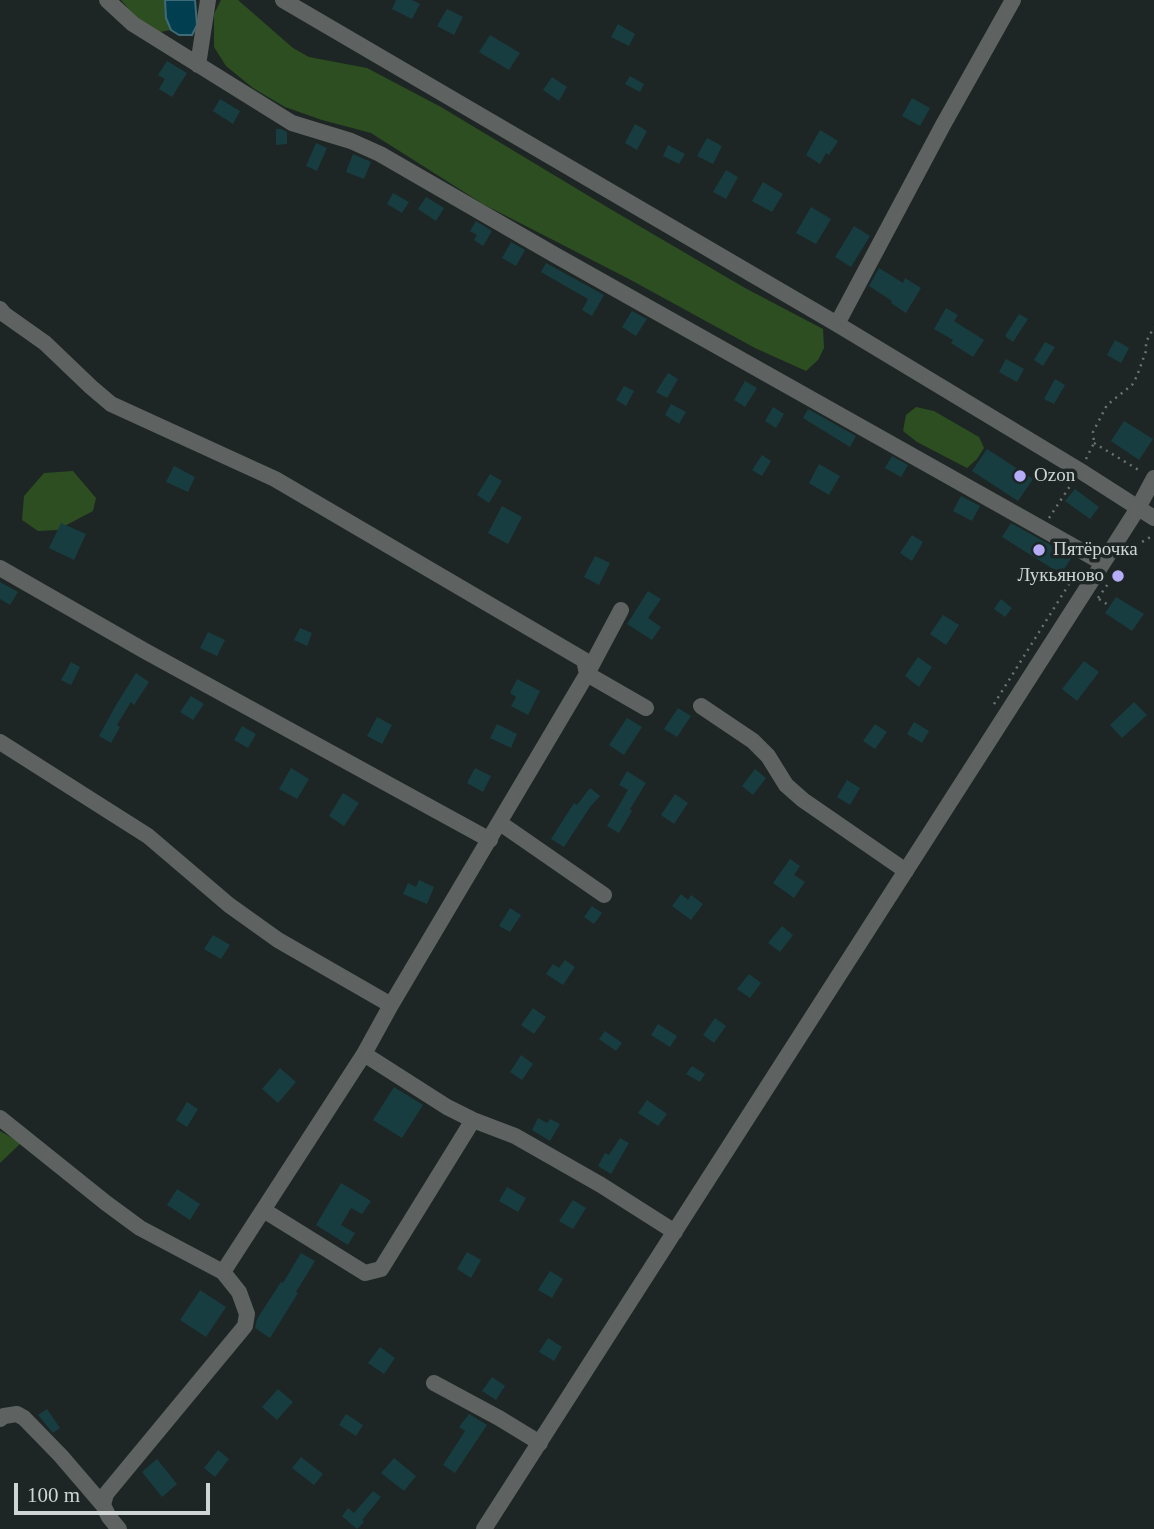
<!DOCTYPE html>
<meta charset="utf-8">
<style>
body{margin:0}
#map{position:relative;width:1154px;height:1529px;overflow:hidden;background:#1d2624;font-family:"Times New Roman",serif}
canvas{display:block}
.scale{position:absolute;left:14px;top:1483px;width:196px;height:32px;box-sizing:border-box;border:4px solid #cfd5d4;border-top:0;padding-left:9px;font-size:21px;line-height:24px;white-space:nowrap;color:#cfd5d4;-webkit-text-stroke:5px #1d2624;paint-order:stroke}
</style>
<div id="map">
<canvas width="1154" height="1529"></canvas>
<div class="scale">100 m</div>
</div>
<script>
const ctx = document.querySelector('canvas').getContext('2d');
ctx.lineJoin = 'round';
function fillPath(path, color) { ctx.fillStyle = color; ctx.fill(path, 'evenodd'); }
const toPath = rows => new Path2D(rows.map(r => 'M' + r).join(''));
function trace(path, color, width, dash) { ctx.strokeStyle = color; ctx.lineWidth = width; ctx.lineCap = dash ? 'butt' : 'round'; ctx.setLineDash(dash || []); ctx.stroke(path); }
function label(font, color, halo, rows, align = 'center') {
  ctx.font = font + ' "Times New Roman",serif'; ctx.lineWidth = 7; ctx.setLineDash([]); ctx.textBaseline = 'middle'; ctx.strokeStyle = halo; ctx.fillStyle = color; for (const [text, x, y, turn = 0] of rows) {
    ctx.save(); ctx.translate(x, y); ctx.rotate((+turn || 0) * Math.PI / 180); ctx.textAlign = isNaN(turn) ? turn : align; if (halo) ctx.strokeText(text, 0, 0); ctx.fillText(text, 0, 0); ctx.restore();
  }
}
fillPath(toPath([
 [121,0,165,0,166,18,171,30,160,32,137,19],
 [221,0,238,0,293,48,309,57,367,68,441,107,612,210,745,288,823,329,824,348,818,360,806,371,755,348,629,279,483,204,371,133,322,120,285,107,253,88,226,66,214,47,214,14],
 [916,407,934,411,979,437,984,448,977,459,967,468,917,442,903,431,906,415],
 [73,471,96,498,93,511,57,530,38,531,22,520,24,496,44,473],
 [0,1131,21,1143,0,1163]
]), '#2c4e20');
const water = toPath([
 [165,0,195,0,197,25,192,35,179,35,171,30,166,18,165,0]
]);
fillPath(water, '#013e50');
trace(water, '#3f6b78', 2);
fillPath(toPath([
 [396,0,412,0,420,4,412,19,392,9],
 [447,9,463,17,454,35,437,26],
 [618,24,635,34,629,46,611,37],
 [490,35,520,53,509,70,479,52],
 [167,61,187,73,172,97,159,89,165,79,158,75],
 [630,76,644,84,640,92,625,84],
 [552,77,567,87,559,101,543,90],
 [912,98,930,108,920,126,902,116],
 [220,99,240,111,233,124,213,111],
 [635,124,647,131,637,150,625,143],
 [276,129,281,129,287,132,287,144,276,145],
 [820,130,838,141,829,155,826,153,820,164,806,155],
 [707,138,722,146,713,164,697,156],
 [316,143,327,148,317,171,306,166],
 [668,145,685,154,679,164,663,156],
 [353,154,371,162,364,179,346,172],
 [726,170,738,177,726,199,713,192],
 [763,182,783,194,772,212,752,201],
 [393,193,409,202,402,213,387,204],
 [426,197,444,208,436,221,418,209],
 [811,207,831,219,816,244,796,233],
 [476,221,492,231,483,246,474,240,477,235,470,231],
 [854,226,870,236,851,267,835,257],
 [511,242,525,250,516,266,502,258],
 [546,263,604,295,592,316,582,310,588,299,541,272],
 [879,268,903,283,905,278,921,288,906,313,891,303,892,301,869,286],
 [946,308,958,315,954,321,984,340,973,357,951,343,953,340,934,329],
 [632,311,647,319,636,336,622,327],
 [1019,314,1028,319,1013,342,1005,336],
 [1115,340,1129,348,1121,363,1107,355],
 [1045,342,1055,347,1043,366,1034,360],
 [1006,359,1024,369,1017,382,999,372],
 [668,373,678,379,667,398,656,392],
 [1055,379,1065,385,1054,404,1044,399],
 [745,381,757,388,745,407,734,400],
 [624,386,634,391,626,406,616,400],
 [671,404,686,412,679,424,665,415],
 [773,407,784,414,776,428,765,421],
 [808,409,856,436,850,447,803,418],
 [1124,421,1153,439,1139,460,1111,441],
 [987,449,1033,479,1018,501,972,471],
 [762,455,771,461,762,476,752,470],
 [892,456,908,465,901,477,885,468],
 [819,464,840,476,829,495,809,483],
 [174,466,195,477,188,492,166,482],
 [490,474,502,481,489,503,477,495],
 [1075,489,1099,507,1090,519,1065,501],
 [961,496,980,506,972,521,953,511],
 [502,506,522,517,508,544,488,533],
 [61,523,86,534,74,560,49,548],
 [1011,523,1072,557,1061,574,1002,537],
 [912,535,923,542,912,561,900,553],
 [595,556,610,563,599,585,584,577],
 [0,582,18,592,10,605,0,599],
 [648,591,661,599,648,618,661,627,652,640,627,624],
 [1116,597,1144,614,1132,631,1105,613],
 [1001,599,1012,608,1005,617,994,609],
 [943,615,959,625,946,645,930,634],
 [300,628,312,633,307,646,294,640],
 [208,632,225,640,217,656,200,648],
 [918,657,932,667,919,687,905,676],
 [1084,661,1099,672,1077,701,1062,689],
 [71,662,80,667,71,685,61,680],
 [136,673,149,682,134,705,131,702,117,725,120,727,111,743,99,736,116,705],
 [517,679,540,691,528,715,511,706,516,697,510,693],
 [191,696,204,704,193,720,180,712],
 [1134,702,1147,715,1122,738,1110,725],
 [678,708,691,716,677,737,664,729],
 [377,717,392,725,382,744,367,736],
 [627,718,642,727,624,755,609,745],
 [914,722,929,731,922,743,907,734],
 [497,724,517,734,511,748,490,738],
 [875,724,887,732,875,749,863,741],
 [242,726,256,734,248,748,234,740],
 [291,768,309,779,297,799,279,789],
 [475,768,491,776,483,792,467,783],
 [755,769,766,778,753,795,742,786],
 [627,771,646,783,630,809,632,811,619,833,607,826,628,790,619,785],
 [847,780,860,788,850,805,837,797],
 [590,788,600,796,590,807,564,847,551,839,574,803,577,805],
 [343,793,359,803,344,826,329,816],
 [675,794,688,803,674,824,661,815],
 [790,859,800,866,794,875,805,882,794,898,773,883],
 [419,880,434,887,427,904,403,894,408,883,416,887],
 [681,894,688,900,691,895,703,904,691,920,672,906],
 [592,906,602,913,594,924,584,917],
 [510,908,521,915,510,932,499,926],
 [782,926,793,935,780,952,768,943],
 [213,935,230,945,221,959,204,949],
 [565,960,575,967,563,985,546,974,553,964,559,968],
 [749,974,761,983,750,998,737,989],
 [533,1008,546,1017,534,1034,521,1025],
 [715,1018,726,1026,714,1043,703,1035],
 [658,1024,677,1036,670,1047,651,1035],
 [605,1031,622,1043,616,1051,599,1039],
 [521,1055,533,1064,522,1080,510,1072],
 [692,1066,705,1074,700,1082,686,1074],
 [280,1068,296,1082,278,1103,262,1089],
 [394,1087,423,1105,402,1138,373,1120],
 [647,1100,667,1114,658,1126,638,1113],
 [187,1102,198,1109,187,1127,176,1120],
 [538,1118,547,1123,550,1119,560,1124,550,1141,532,1130],
 [620,1138,629,1143,611,1174,598,1166,605,1153,609,1155],
 [341,1183,371,1201,362,1214,351,1208,341,1225,355,1233,348,1245,316,1225],
 [507,1187,526,1198,518,1212,499,1201],
 [177,1189,200,1204,190,1220,167,1205],
 [573,1200,586,1208,573,1229,559,1221],
 [467,1252,481,1260,471,1278,457,1269],
 [301,1253,315,1261,296,1292,298,1293,270,1338,255,1328,257,1319,281,1282,283,1283],
 [550,1271,563,1279,552,1298,538,1290],
 [200,1290,226,1307,206,1337,180,1320],
 [548,1338,562,1347,554,1361,539,1352],
 [380,1347,395,1358,384,1374,368,1363],
 [492,1377,505,1386,496,1400,482,1391],
 [278,1389,293,1402,277,1420,262,1407],
 [47,1409,60,1428,53,1433,38,1415],
 [346,1414,363,1425,356,1436,339,1425],
 [469,1414,487,1425,455,1473,443,1465,465,1431,459,1427],
 [218,1450,229,1459,215,1477,204,1468],
 [301,1457,323,1474,314,1485,292,1468],
 [394,1458,416,1476,404,1491,381,1473],
 [157,1459,177,1484,162,1497,142,1472],
 [373,1491,381,1497,362,1520,364,1522,357,1529,342,1516,348,1508,354,1513]
]), '#183d40');
trace(toPath([
 [1094,443,1142,472],
 [1086,459,1094,443,1093,432,1107,405,1132,385,1137,376,1146,351,1146,342,1154,327],
 [1049,518,1072,483],
 [1130,549,1154,535],
 [1098,598,1110,581],
 [1099,599,1110,606],
 [994,704,1071,581,1075,584]
]), '#6c7472', 2.5, [2, 5]);
trace(toPath([
 [107,0,133,24,292,123,351,141,380,154,555,255,1103,563],
 [283,0,837,324,1079,470,1154,518],
 [198,65,208,0],
 [0,309,4,314,45,343,91,387,111,404,275,479,584,660,587,674,391,1005,364,1054,223,1272],
 [837,324,943,125,1013,0],
 [0,568,145,651,490,840],
 [621,610,587,674,646,708],
 [701,706,753,741,768,756,786,785,803,800,906,871],
 [0,742,148,836,229,905,278,940,391,1005],
 [500,823,604,895],
 [364,1054,447,1107,473,1120,515,1136,601,1185,675,1232],
 [0,1118,106,1203,140,1228,223,1272,239,1292,247,1314,245,1326,106,1494,103,1505,109,1517,119,1529],
 [265,1211,365,1273,381,1269,473,1120],
 [434,1383,499,1418,540,1443],
 [0,1419,4,1416,17,1414,24,1418,61,1456,103,1505],
 [484,1529,1103,563,1138,508,1154,478]
]), '#5e6260', 16);
for (const [x, y, r, color] of [
 [1020,476,7,"#b6acf8"],
 [1039,550,7,"#b6acf8"],
 [1118,576,7,"#b6acf8"]
]) { const dot = new Path2D(); dot.arc(x, y, r, 0, 2 * Math.PI); ctx.fillStyle = color; ctx.fill(dot); trace(dot, '#1d2624', 2.5); }
label('19px', '#cfd5d4', '#1d2624', [
 ["Ozon",1034,476],
 ["Пятёрочка",1053,550],
 ["Лукьяново",1104,576,"right"]
], 'left');
</script>
